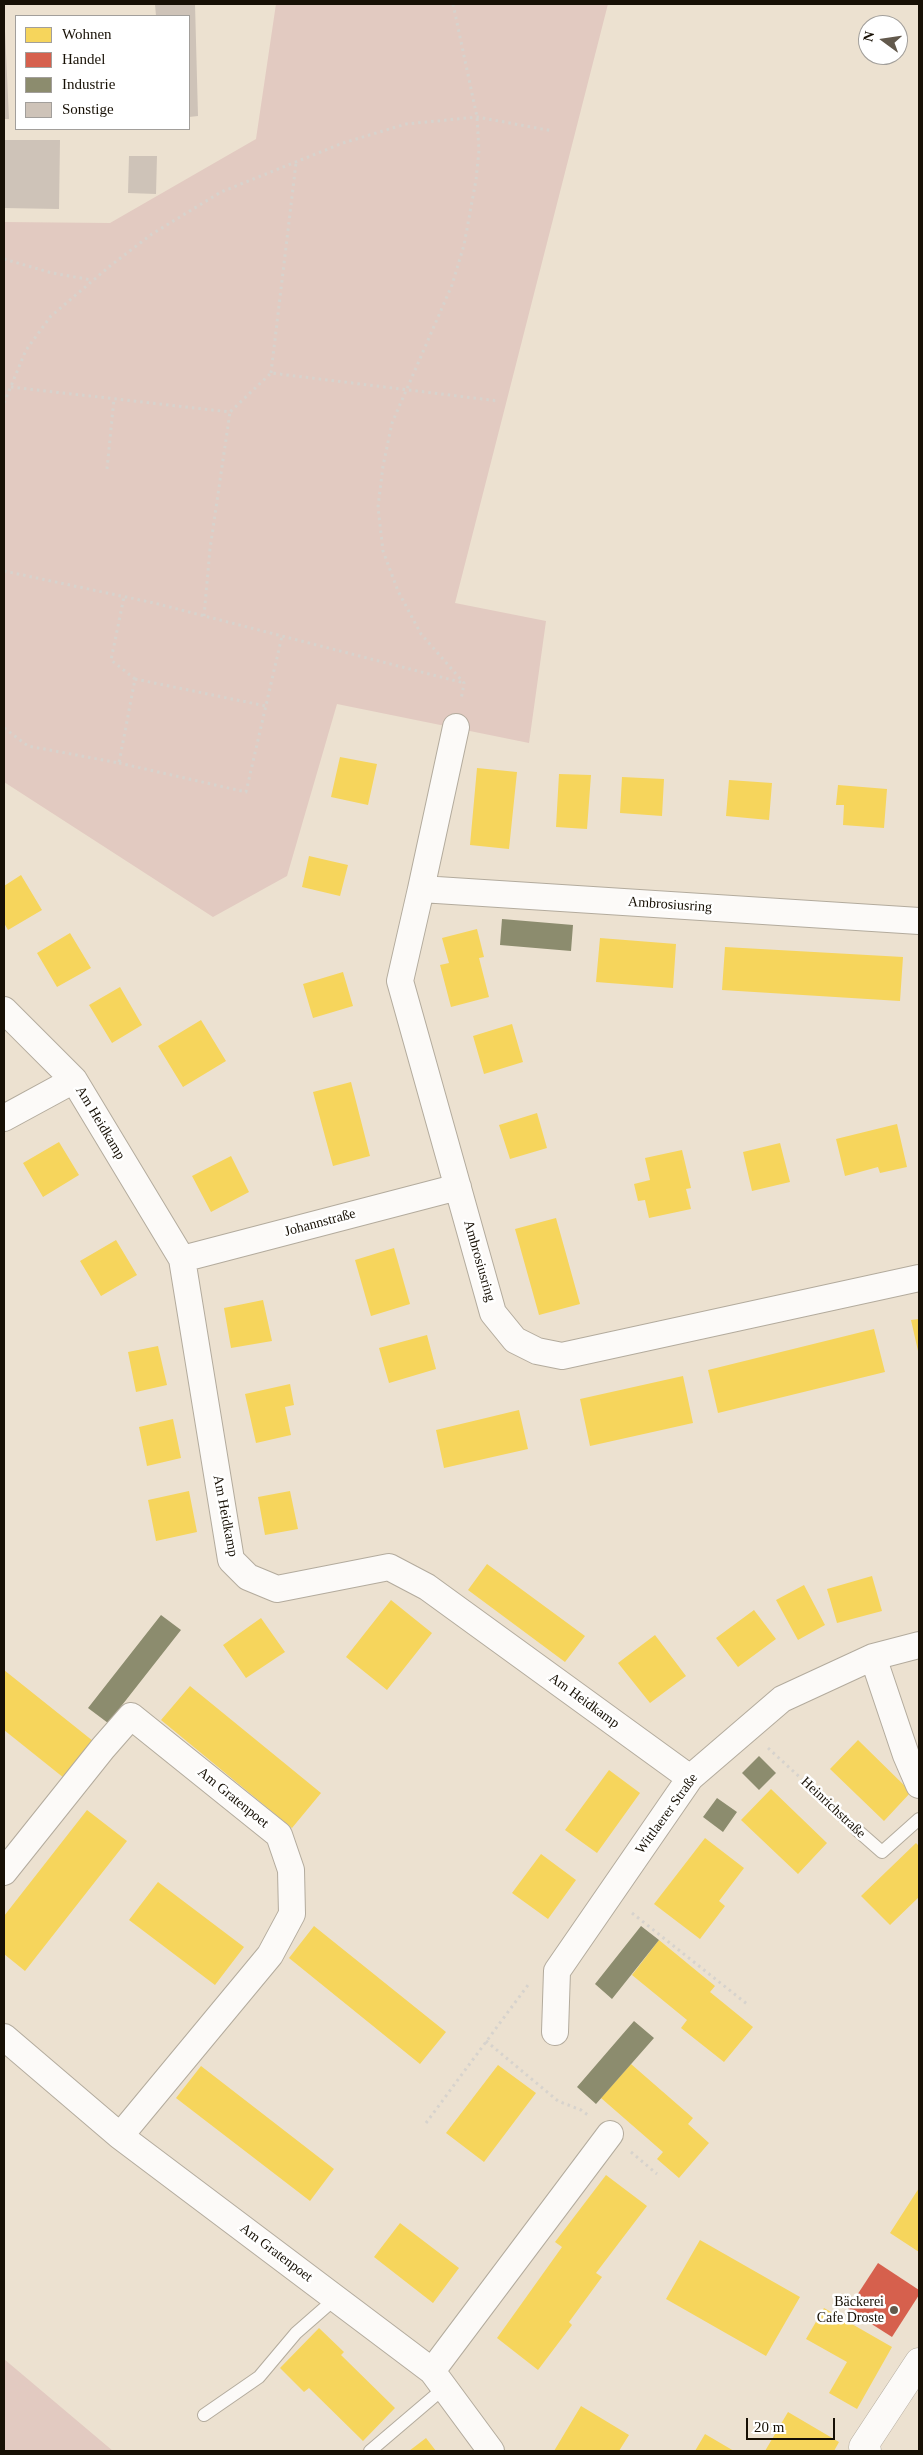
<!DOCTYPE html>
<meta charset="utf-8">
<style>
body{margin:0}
#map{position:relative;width:923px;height:2455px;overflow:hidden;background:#ece1d0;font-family:Georgia,serif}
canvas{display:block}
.frame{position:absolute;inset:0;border:5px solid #171005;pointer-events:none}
.legend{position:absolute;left:15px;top:15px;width:175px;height:115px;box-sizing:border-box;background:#fff;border:1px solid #a29f9b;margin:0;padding:6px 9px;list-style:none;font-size:15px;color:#171005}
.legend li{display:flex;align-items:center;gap:10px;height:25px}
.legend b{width:25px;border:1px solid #a29f9b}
.north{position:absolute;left:858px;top:15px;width:50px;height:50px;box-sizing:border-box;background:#fff;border:1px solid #a29f9b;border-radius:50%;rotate:284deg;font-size:14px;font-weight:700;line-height:20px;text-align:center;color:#171005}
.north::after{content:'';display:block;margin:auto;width:18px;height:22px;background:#62594c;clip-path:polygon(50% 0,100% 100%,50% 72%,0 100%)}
.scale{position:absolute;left:746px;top:2418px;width:89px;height:22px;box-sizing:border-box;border:2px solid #171005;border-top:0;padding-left:6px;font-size:15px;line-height:18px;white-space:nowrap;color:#171005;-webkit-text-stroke:4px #fff;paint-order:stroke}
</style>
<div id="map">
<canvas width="923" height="2455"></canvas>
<div class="frame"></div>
<ul class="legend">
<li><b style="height:14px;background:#f6d55c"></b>Wohnen</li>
<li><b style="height:14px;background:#d6604d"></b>Handel</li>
<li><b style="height:14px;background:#8c8c6e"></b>Industrie</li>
<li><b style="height:14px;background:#cec3b8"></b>Sonstige</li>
</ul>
<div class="north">N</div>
<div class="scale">20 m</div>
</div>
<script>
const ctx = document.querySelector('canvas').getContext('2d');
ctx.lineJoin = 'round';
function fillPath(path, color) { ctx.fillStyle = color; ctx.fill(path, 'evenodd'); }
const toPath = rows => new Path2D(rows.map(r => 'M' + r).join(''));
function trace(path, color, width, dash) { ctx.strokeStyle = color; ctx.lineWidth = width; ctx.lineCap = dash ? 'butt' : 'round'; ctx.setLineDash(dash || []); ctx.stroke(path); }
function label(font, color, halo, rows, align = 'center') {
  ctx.font = font + ' Georgia,serif'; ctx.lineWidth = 5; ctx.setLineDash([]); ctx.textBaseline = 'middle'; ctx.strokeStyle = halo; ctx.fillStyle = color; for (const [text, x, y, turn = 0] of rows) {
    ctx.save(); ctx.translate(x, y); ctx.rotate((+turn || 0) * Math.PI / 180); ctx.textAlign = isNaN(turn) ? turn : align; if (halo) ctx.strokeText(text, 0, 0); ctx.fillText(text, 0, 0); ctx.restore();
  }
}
fillPath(toPath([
 [276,4,608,4,455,603,546,621,529,743,337,704,287,876,213,917,4,782,4,222,110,223,256,139],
 [4,2359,113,2451,4,2451]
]), '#e2cac1');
fillPath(toPath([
 [340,757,377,764,368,805,331,797],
 [477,768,517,772,509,849,470,845],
 [559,774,591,775,587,829,556,827],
 [622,777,664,779,662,816,620,813],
 [729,780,772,783,769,820,726,816],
 [838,785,887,789,884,828,843,825,844,805,836,805],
 [309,856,348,865,340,896,302,887],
 [21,875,42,910,8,930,4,923,4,886],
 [477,929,484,957,479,958,489,997,451,1007,440,965,449,963,442,938],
 [70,933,91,968,57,987,37,953],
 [600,938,676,944,673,988,596,982],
 [725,947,903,957,900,1001,722,990],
 [343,972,353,1006,313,1018,303,984],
 [120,987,142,1025,112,1043,89,1005],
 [201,1020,226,1061,183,1087,158,1046],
 [512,1024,523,1062,484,1074,473,1036],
 [351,1082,370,1156,333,1166,313,1092],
 [537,1113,547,1148,510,1159,499,1125],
 [897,1124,907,1167,880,1173,878,1167,845,1176,836,1139],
 [59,1142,79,1175,43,1197,23,1163],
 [780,1143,790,1182,752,1191,743,1152],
 [682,1150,691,1188,686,1189,691,1209,649,1218,645,1200,638,1201,634,1184,650,1180,645,1158],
 [231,1156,249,1192,211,1212,192,1176],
 [556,1218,580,1304,539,1315,515,1229],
 [116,1240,137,1275,101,1296,80,1261],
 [394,1248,410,1304,371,1316,355,1260],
 [263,1300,272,1341,231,1348,224,1308],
 [919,1319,919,1351,918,1351,911,1320],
 [874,1329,885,1372,718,1413,708,1370],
 [427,1335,436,1369,389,1383,379,1348],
 [158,1346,167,1385,136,1392,128,1352],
 [683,1376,693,1423,590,1446,580,1399],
 [290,1384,294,1405,285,1407,291,1435,256,1443,245,1394],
 [519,1410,528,1449,444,1468,436,1430],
 [173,1419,181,1458,147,1466,139,1427],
 [189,1491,197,1532,156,1541,148,1500],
 [290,1491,298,1529,265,1535,258,1497],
 [487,1564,585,1636,565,1662,468,1590],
 [872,1576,882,1611,837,1623,827,1589],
 [804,1585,825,1625,798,1640,776,1600],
 [391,1600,432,1633,387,1690,346,1657],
 [754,1610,776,1639,738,1667,716,1638],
 [261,1618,285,1652,246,1678,223,1645],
 [655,1635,686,1676,650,1703,618,1663],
 [4,1670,93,1741,64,1778,4,1730],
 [190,1686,321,1793,292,1828,161,1720],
 [858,1740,911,1792,884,1821,830,1769],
 [609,1770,640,1793,597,1853,565,1830],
 [771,1789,827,1843,798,1874,741,1820],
 [87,1810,127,1841,25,1971,4,1954,4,1916],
 [705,1838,744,1868,719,1901,725,1906,700,1939,654,1904],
 [916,1843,919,1846,919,1897,890,1925,861,1896],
 [541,1854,576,1880,548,1919,512,1893],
 [158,1882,244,1947,215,1985,129,1920],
 [314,1926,446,2032,420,2064,289,1958],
 [659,1940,715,1986,710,1992,753,2027,724,2062,681,2028,687,2020,632,1975],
 [631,2064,693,2118,688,2124,709,2143,679,2178,657,2159,663,2152,601,2098],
 [498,2065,536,2093,484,2162,446,2133],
 [201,2066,334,2169,310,2201,176,2098],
 [606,2175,647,2206,596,2273,602,2277,569,2322,572,2325,538,2370,497,2338,562,2247,555,2242],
 [919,2188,919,2252,890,2233],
 [400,2223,459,2268,433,2303,374,2257],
 [700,2240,800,2297,766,2356,666,2299],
 [824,2308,892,2347,857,2409,829,2393,847,2362,806,2339],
 [319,2328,344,2352,341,2355,395,2408,363,2441,309,2388,304,2392,280,2368],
 [581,2406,629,2435,619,2451,554,2451],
 [788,2412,839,2442,834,2451,765,2451],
 [705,2434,734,2451,695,2451],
 [426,2438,436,2451,409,2451]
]), '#f6d55c');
fillPath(toPath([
 [878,2263,919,2290,919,2295,892,2337,848,2309]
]), '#d6604d');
fillPath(toPath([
 [502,919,573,925,571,951,500,945],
 [161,1615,181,1630,108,1723,88,1708],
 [759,1756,776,1773,759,1790,742,1773],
 [717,1798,737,1812,723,1832,703,1817],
 [641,1926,659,1940,612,1999,595,1984],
 [634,2021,654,2038,596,2104,577,2087]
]), '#8c8c6e');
fillPath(toPath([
 [155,4,195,4,198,116,189,117,189,16,156,16],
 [4,9,9,119,4,119],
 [4,140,60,140,59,209,4,208],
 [129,156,157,156,156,194,128,193]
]), '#cec3b8');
const service = toPath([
 [857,1830,882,1852,919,1819],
 [204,2415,259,2377,296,2333,336,2298],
 [370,2451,444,2388]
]);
const minor = toPath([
 [421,889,456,727],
 [919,921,421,889,400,981,493,1313,515,1340,537,1351,562,1356,919,1278],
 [4,1010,74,1080],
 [4,1118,74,1080,182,1259,231,1560,248,1577,277,1589,389,1567,427,1587,690,1778],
 [182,1259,458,1187],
 [873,1657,906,1755,919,1785],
 [4,1872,103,1748,131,1716,279,1835,291,1870,292,1914,270,1955,120,2136],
 [555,2032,557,1971,690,1778,782,1699,873,1657,919,1645],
 [4,2037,120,2136,432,2371,491,2451],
 [432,2371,610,2134]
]);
const tertiary = toPath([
 [867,2451,863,2447,919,2362]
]);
trace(service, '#b3ab9d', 14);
trace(minor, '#b3ab9d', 28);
trace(tertiary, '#b3ab9d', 29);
trace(toPath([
 [453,4,477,117,479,150,476,180,464,245,452,285,392,423,383,466,378,507,383,551,398,591,421,634,464,683,461,700],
 [4,259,52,273,92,280],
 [271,373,296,163],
 [11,387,230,412,271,373,498,401],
 [4,403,26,350,51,316,110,266,152,234,221,192,343,143,406,124,477,117,553,131],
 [107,469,114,399],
 [4,571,154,603,464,683],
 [204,616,210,549,230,412],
 [135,679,266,706],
 [4,728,28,746,119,763,135,679,111,660,124,597],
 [119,763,246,792,282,636],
 [768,1748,842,1816],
 [632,1913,747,2004],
 [486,2041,558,2101,581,2110,588,2115],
 [426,2123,528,1985],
 [631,2152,657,2174]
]), '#d7d3cd', 3, [2.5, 4]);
trace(service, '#fcfaf8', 12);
trace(minor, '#fcfaf8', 26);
trace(tertiary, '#fcfaf8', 28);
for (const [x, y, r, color] of [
 [894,2310,5,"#62594c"]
]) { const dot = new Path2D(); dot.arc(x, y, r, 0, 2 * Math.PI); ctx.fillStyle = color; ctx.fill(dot); trace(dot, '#fff', 2); }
label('14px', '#171005', '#fff', [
 ["Ambrosiusring",670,905,4],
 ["Am Heidkamp",100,1123,59],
 ["Johannstraße",320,1223,-15],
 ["Ambrosiusring",479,1261,74],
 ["Am Heidkamp",225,1516,79],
 ["Am Heidkamp",584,1701,36],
 ["Am Gratenpoet",233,1798,39],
 ["Heinrichstraße",833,1808,43],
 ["Wittlaerer Straße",667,1814,-54],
 ["Am Gratenpoet",276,2253,37]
]);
label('14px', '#171005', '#fff', [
 ["Bäckerei",884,2302],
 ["Cafe Droste",884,2318]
], 'right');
</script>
